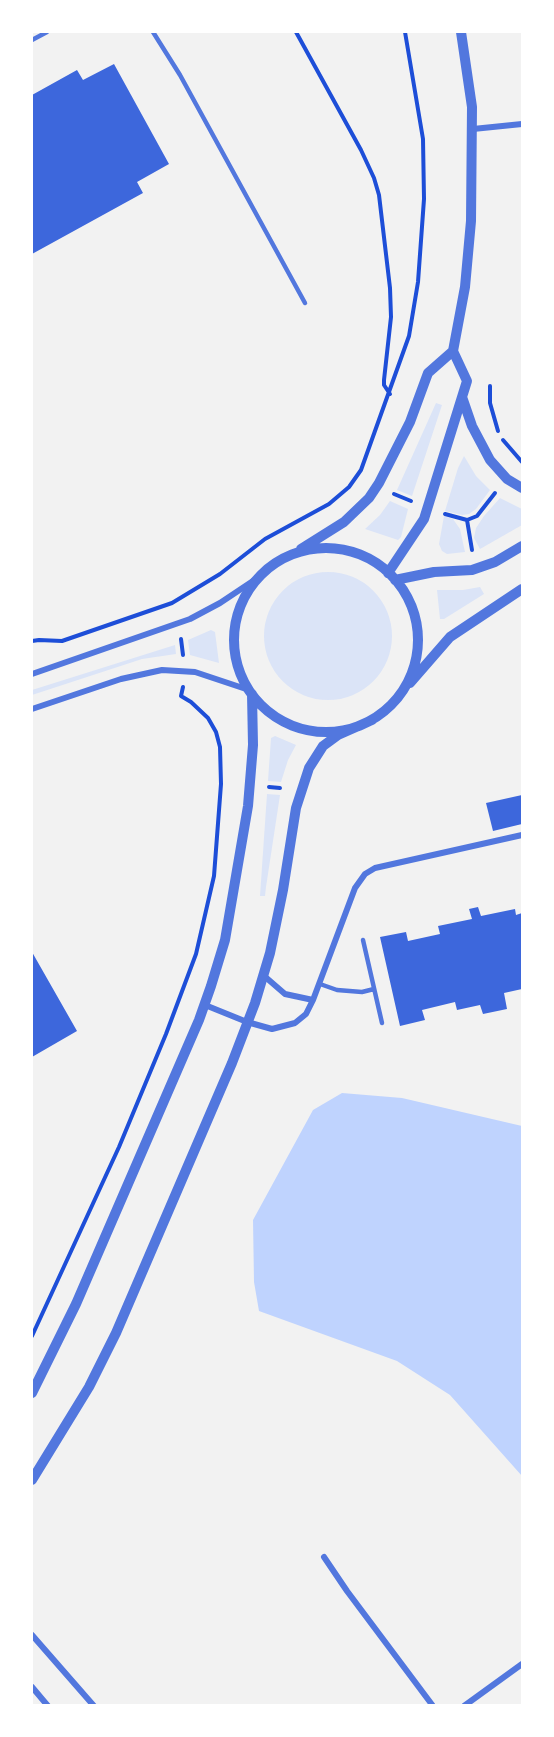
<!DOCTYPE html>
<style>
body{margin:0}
#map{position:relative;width:554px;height:1737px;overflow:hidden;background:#f2f2f2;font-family:"PT Sans",sans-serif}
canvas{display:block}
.frame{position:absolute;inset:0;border:33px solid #fff;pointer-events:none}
</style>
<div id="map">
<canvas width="554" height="1737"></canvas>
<div class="frame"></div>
</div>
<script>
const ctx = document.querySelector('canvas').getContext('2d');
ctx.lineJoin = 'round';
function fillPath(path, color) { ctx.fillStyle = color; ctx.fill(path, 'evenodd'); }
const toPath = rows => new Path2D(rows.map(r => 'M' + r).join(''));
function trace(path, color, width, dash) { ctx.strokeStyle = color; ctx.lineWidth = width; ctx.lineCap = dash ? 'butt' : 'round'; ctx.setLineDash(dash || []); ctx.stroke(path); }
fillPath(toPath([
 [436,403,442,405,412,496,397,490],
 [464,456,476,476,490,490,476,509,469,514,462,515,445,511,458,468],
 [500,498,522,509,522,525,480,549,474,538,476,528,484,516],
 [390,501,408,509,401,537,398,540,365,529,380,515],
 [444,516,453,519,460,529,465,552,447,554,442,551,439,544],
 '264 636a64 64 0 1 1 128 0a64 64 0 1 1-128 0Z',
 [480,587,484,594,444,619,440,619,437,590,463,590],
 [211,630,215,632,219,663,190,655,188,640],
 [175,645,176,654,142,659,32,695,32,690],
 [275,736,296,745,288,760,281,782,268,781,271,738],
 [267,794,280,795,266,887,265,896,260,896]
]), '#dbe4f7');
fillPath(toPath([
 [342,1093,402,1098,522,1126,522,1476,450,1395,397,1361,259,1311,254,1282,253,1220,313,1110]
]), '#bfd3fe');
fillPath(toPath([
 [114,64,169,164,137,182,143,193,32,254,32,95,77,70,83,80],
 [522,795,522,824,493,831,486,803],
 [478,907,481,916,515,909,516,915,522,913,522,989,504,993,507,1009,483,1014,480,1005,457,1010,455,1002,422,1010,425,1020,400,1026,380,937,406,932,408,941,440,934,438,926,472,919,469,909],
 [32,952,77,1031,32,1057]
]), '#3d67dc');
trace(toPath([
 [296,32,361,150,374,178,379,195,390,288,391,317,384,380,384,385,390,394],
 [490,386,490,403,498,431],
 [503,440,522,462],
 [394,494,411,501],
 [445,514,467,520,477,516,495,493],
 [467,520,472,550],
 [181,639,183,655],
 [32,641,39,640,62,641,172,603,220,574,265,539,329,504,349,487,361,470,409,336,418,282,424,199,423,139,405,32],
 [269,787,280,788],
 [32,1336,119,1147,166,1034,196,954,214,876,221,784,220,747,216,732,208,718,191,702,181,696,183,687]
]), '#1d4ed8', 4);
trace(toPath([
 [153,32,180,75,305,303],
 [32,40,47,32],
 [363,940,382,1023],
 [320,984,337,990,362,992,374,989]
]), '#5277de', 4.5);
trace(toPath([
 [473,129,522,124],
 [32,674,190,619,220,603,259,577],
 [32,709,121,679,162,670,195,672,249,690],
 [263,975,285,994,313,1000],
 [205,1005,247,1022,272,1029,295,1023,306,1014,313,1000,355,888,365,874,375,868,522,835],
 [324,1557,347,1591,433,1706],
 [32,1635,94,1706],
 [32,1687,48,1706],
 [464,1706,522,1664]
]), '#5277de', 6);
trace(toPath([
 [462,397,472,426,490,460,507,479,522,488],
 '234 640a92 92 0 1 1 184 0a92 92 0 1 1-184 0Z',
 [301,549,344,522,369,498,379,483,410,422,428,373,453,351],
 [388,573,424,519,467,381,453,351,465,287,471,221,472,107,461,32],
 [395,580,434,572,472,570,495,562,522,546],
 [410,683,450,637,522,589],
 [32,1393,76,1304,199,1020,211,986,225,940,248,806,253,745,252,694],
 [32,1480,89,1387,116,1333,232,1063,255,1003,270,953,283,890,296,808,309,768,323,746,338,735,372,720]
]), '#5277de', 10);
</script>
